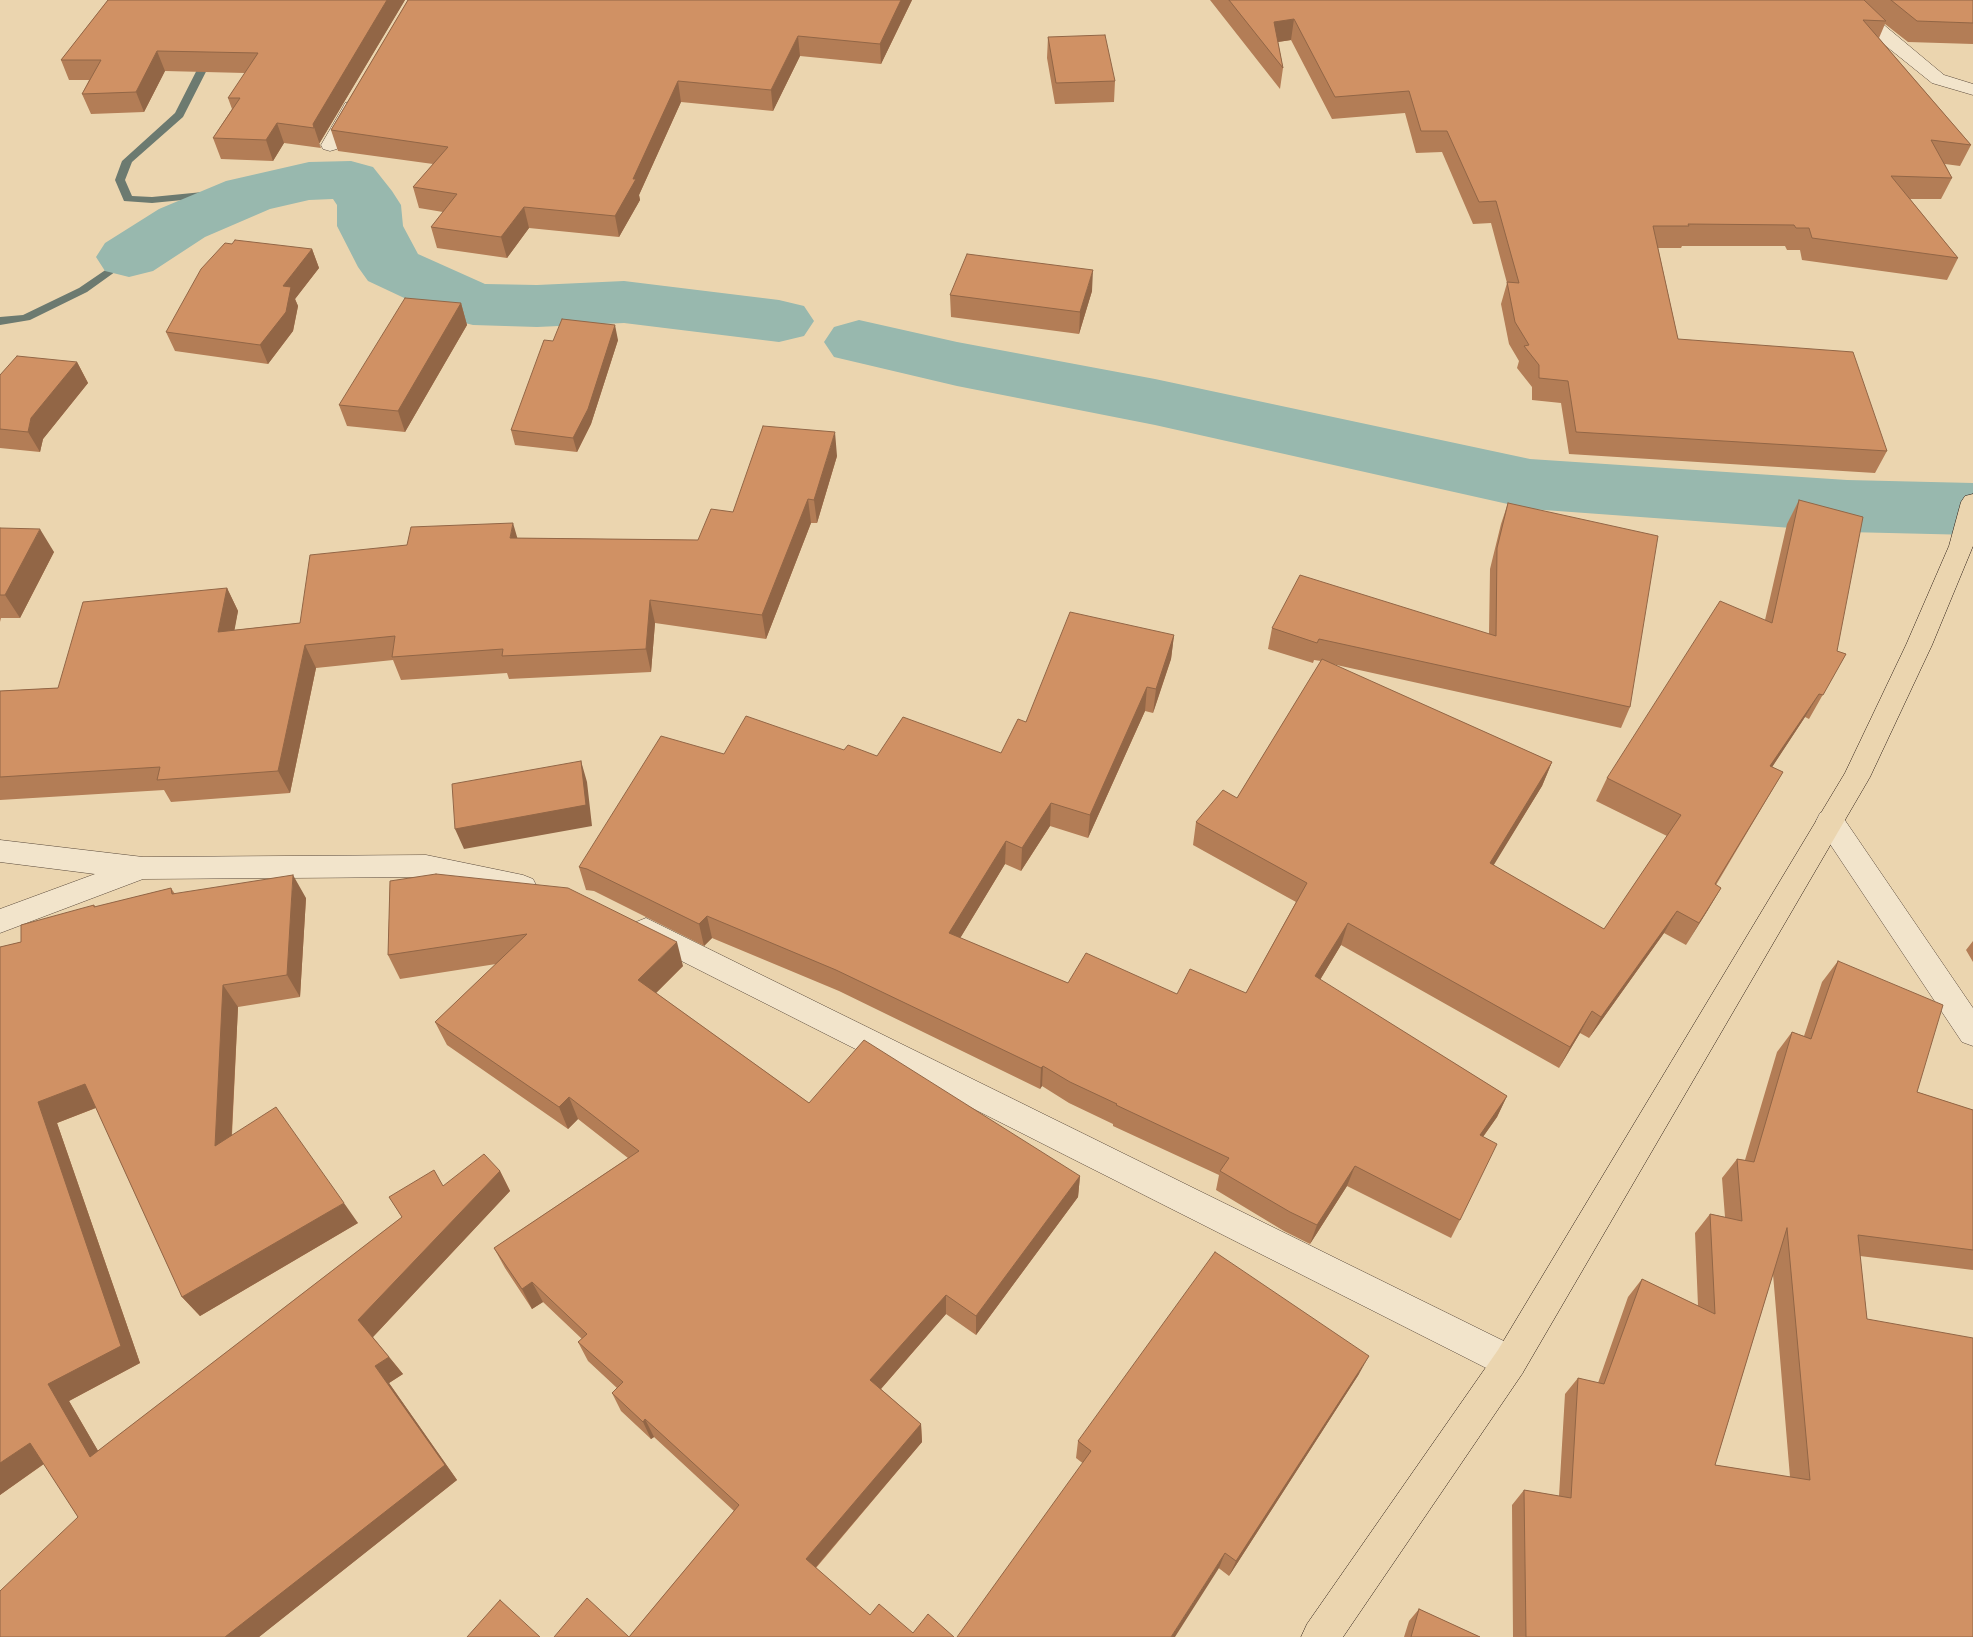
<!DOCTYPE html>
<style>
body{margin:0}
canvas{display:block;background:#ebd5af}
</style>
<canvas width="1973" height="1637"></canvas>
<script>
const ctx = document.querySelector('canvas').getContext('2d');
ctx.lineJoin = 'round';
const toPath = rows => new Path2D(rows.map(r => 'M' + r).join(''));
function fillPath(path, color) { ctx.fillStyle = color; ctx.fill(path, 'evenodd'); }
function trace(path, color, width, dash) { ctx.strokeStyle = color; ctx.lineWidth = width; ctx.lineCap = dash ? 'butt' : 'round'; ctx.setLineDash(dash || []); ctx.stroke(path); }
fillPath(toPath([
 [210,51,215,54,183,117,132,162,125,180,132,196,152,197,284,184,289,187,284,190,152,203,124,201,115,180,122,161,175,113,205,54,210,51],
 [129,254,133,255,135,257,133,259,87,292,30,320,0,325,0,317,23,315,79,288,129,254]
]), '#6c7a70');
fillPath(toPath([
 [351,161,373,167,392,191,401,205,403,226,418,254,485,284,537,285,624,281,779,300,804,306,814,321,804,336,779,342,624,323,537,327,473,325,449,319,368,281,358,267,337,226,337,205,333,199,309,200,270,209,205,237,153,271,129,277,105,271,96,257,105,243,159,209,226,181,309,162,351,161],
 [859,320,957,342,1155,379,1530,459,1847,480,1973,483,1973,535,1847,532,1530,509,1155,425,957,386,834,357,824,342,834,327,859,320]
]), '#98b8ae');
const minor = toPath([
 [1835,0,1854,0,1944,75,1973,84,1973,95,1932,83,1876,38,1835,0],
 [352,101,359,103,361,107,339,145,337,149,330,151,323,149,321,145,343,107,345,103,352,101],
 [1830,810,1840,813,1973,1008,1973,1046,1962,1042,1820,829,1816,821,1820,813,1830,810],
 [0,840,143,857,426,855,523,875,533,879,537,887,533,895,523,899,426,877,143,879,0,933,0,909,95,874,0,862,0,840],
 [646,918,1522,1350,1527,1362,1522,1374,1510,1379,1498,1374,636,938,632,930,636,922,646,918]
]);
const primary = toPath([
 [1973,494,1973,546,1932,645,1870,777,1522,1374,1343,1637,1301,1637,1307,1624,1498,1350,1845,773,1906,645,1949,546,1961,502,1965,496,1973,494]
]);
trace(minor, '#5b4a3b', 1);
trace(primary, '#2b1c14', 1);
fillPath(minor, '#f2e4cb');
fillPath(primary, '#ebd5af');
fillPath(toPath([
 [108,0,405,0,319,144,321,148,284,143,273,161,221,159,213,138,232,109,228,98,245,73,165,71,144,112,91,114,82,94,89,80,69,80,61,60],
 [408,0,912,0,881,64,800,56,773,111,681,102,639,195,640,200,619,237,529,228,507,258,437,248,431,227,443,212,419,208,413,187,433,164,338,151,331,130],
 [1210,0,1973,0,1973,44,1908,42,1885,24,1879,38,1971,145,1960,166,1945,164,1952,178,1941,199,1910,199,1958,258,1947,280,1802,260,1800,250,1787,250,1785,246,1682,246,1681,248,1658,248,1678,339,1887,451,1875,473,1569,454,1561,403,1532,400,1532,387,1517,368,1519,361,1509,344,1501,304,1507,283,1491,223,1473,224,1442,152,1416,153,1405,113,1332,119,1291,40,1278,42,1283,68,1280,89],
 [1048,37,1115,81,1114,102,1055,104,1047,58],
 [232,244,312,249,319,268,295,299,298,306,293,331,268,364,175,351,166,332],
 [1092,291,1079,334,951,317,950,295],
 [461,303,467,325,405,432,347,426,339,405],
 [618,340,591,424,577,452,515,445,511,430,553,341],
 [77,362,88,383,43,439,40,452,0,448,0,375],
 [837,456,817,523,811,523,766,639,655,623,651,672,509,679,507,673,401,680,393,660,316,668,290,793,171,802,164,790,0,800,0,691,58,688,227,588,238,611,234,630,300,623,518,538,698,540,733,512],
 [1799,500,1837,651,1846,654,1809,719,1805,717,1772,767,1783,772,1716,885,1721,888,1686,945,1664,933,1589,1038,1580,1033,1559,1068,1341,945,1320,980,1507,1096,1497,1117,1483,1137,1460,1220,1451,1238,1347,1186,1310,1244,1284,1231,1216,1190,1219,1175,1113,1126,1113,1124,1069,1103,1042,1086,1040,1089,839,991,712,938,704,946,594,891,586,890,579,867,724,754,844,750,877,756,1001,753,1026,722,1174,635,1171,659,1153,713,1145,711,1088,838,1050,826,1021,871,1005,864,960,938,1068,983,1177,994,1246,993,1296,902,1193,845,1196,822,1237,798,1321,661,1314,660,1313,663,1268,649,1272,628,1489,634,1490,569,1501,524,1508,503,1630,707,1621,728,1332,664,1552,762,1542,786,1493,865,1604,929,1667,836,1596,801,1607,778,1765,620,1787,524],
 [0,528,54,552,20,618,1,618,0,622],
 [390,881,683,966,656,993,809,1103,1080,1176,1078,1197,976,1335,946,1314,881,1389,921,1424,922,1442,816,1568,870,1615,913,1633,954,1637,629,1637,734,1511,654,1437,651,1439,621,1411,612,1393,617,1388,588,1361,578,1342,582,1339,543,1302,532,1309,505,1268,494,1248,628,1158,578,1119,568,1129,447,1045,435,1022,496,964,400,979,388,955],
 [171,888,175,894,306,898,300,997,238,1007,232,1135,358,1223,200,1316,182,1297,96,1108,57,1123,140,1363,69,1401,98,1451,402,1217,389,1197,443,1186,500,1171,510,1191,373,1337,403,1374,389,1383,457,1480,259,1637,0,1637,78,1517,44,1464,0,1495,0,947,21,942,94,905,95,907],
 [1973,941,1973,962,1966,950],
 [1838,961,1917,1092,1973,1110,1973,1270,1860,1256,1867,1319,1973,1637,1513,1637,1512,1505,1524,1490,1559,1496,1565,1394,1578,1378,1598,1383,1628,1297,1642,1279,1698,1306,1695,1233,1710,1214,1725,1217,1722,1178,1737,1159,1745,1160,1777,1052,1792,1032,1804,1036,1822,982],
 [1773,1274,1790,1477,1715,1465],
 [1359,1374,1229,1576,1076,1458,1078,1441],
 [1419,1609,1480,1637,1404,1637,1409,1621]
]), '#b37d56');
fillPath(toPath([
 [387,0,405,0,319,144,321,148,313,124],
 [901,0,912,0,881,64,880,44],
 [1294,19,1291,40,1271,43,1274,22],
 [798,36,800,56,773,111,771,90],
 [157,51,165,71,144,112,136,92],
 [678,81,681,102,639,195,640,200,619,237,615,216],
 [277,123,284,143,273,161,266,140],
 [524,207,529,228,507,258,501,237],
 [312,249,319,268,295,299,298,306,293,331,268,364,260,345,283,286],
 [1093,270,1092,291,1079,334,1080,312],
 [461,303,467,325,405,432,398,411],
 [615,325,618,340,591,424,577,452,573,438],
 [77,362,88,383,43,439,40,452,28,432,31,418],
 [835,432,837,456,817,523,814,500],
 [808,499,811,523,766,639,762,615],
 [513,523,520,547,510,538],
 [40,529,54,552,20,618,5,595],
 [227,588,238,611,230,655,218,632],
 [650,600,655,623,651,672,646,649],
 [1174,635,1171,659,1153,713,1156,689],
 [305,645,316,668,290,793,278,771],
 [1147,687,1145,711,1088,838,1090,815],
 [1819,694,1805,717,1757,790,1770,766],
 [581,761,587,782,592,826,464,849,455,829],
 [1552,762,1542,786,1481,886,1490,863],
 [1051,803,1050,826,1021,871,1022,848],
 [1006,841,1005,864,950,955,949,933],
 [293,875,306,898,300,997,287,975],
 [1721,888,1708,910,1686,945,1699,923],
 [1677,911,1664,933,1589,1038,1601,1017],
 [707,916,712,938,704,946,699,924],
 [1348,923,1341,945,1309,998,1315,976],
 [677,942,683,966,645,1004,638,980],
 [223,985,238,1007,230,1166,215,1146],
 [1592,1011,1580,1033,1559,1068,1570,1047],
 [1043,1066,1042,1086,1040,1089,1041,1068],
 [85,1084,103,1105,57,1123,140,1363,69,1401,111,1473,90,1457,48,1384,38,1102],
 [1507,1096,1497,1117,1470,1155,1480,1135],
 [569,1097,578,1119,568,1129,559,1107],
 [1355,1166,1347,1186,1310,1244,1317,1225],
 [500,1171,510,1191,372,1338,358,1320],
 [1080,1176,1078,1197,976,1335,976,1316],
 [344,1203,358,1223,200,1316,182,1297],
 [532,1282,543,1302,532,1309,522,1289],
 [946,1295,946,1314,873,1398,870,1380],
 [1369,1356,1359,1374,1229,1576,1236,1561],
 [389,1357,403,1374,389,1383,457,1480,259,1637,225,1637,375,1366],
 [645,1419,654,1437,651,1439,643,1422],
 [921,1424,922,1442,810,1574,806,1559],
 [30,1443,52,1458,0,1495,0,1463],
 [1225,1553,1219,1568,1175,1637,1171,1637]
]), '#926646');
const building = toPath([
 [108,0,387,0,313,124,314,128,277,123,266,140,213,138,240,98,228,98,258,53,157,51,136,92,82,94,101,60,61,60,108,0],
 [408,0,901,0,880,44,798,36,771,90,678,81,633,179,636,179,615,216,524,207,501,237,431,227,457,194,413,187,448,147,331,130,408,0],
 [1229,0,1864,0,1886,21,1863,20,1971,145,1931,140,1952,178,1891,176,1958,258,1812,238,1809,228,1796,228,1794,225,1688,224,1689,226,1653,226,1678,339,1853,352,1887,451,1576,432,1568,381,1539,378,1539,365,1524,346,1529,345,1515,322,1507,282,1519,283,1496,201,1479,202,1447,131,1421,131,1409,91,1335,97,1294,19,1274,22,1283,68,1229,0],
 [1891,0,1973,0,1973,23,1917,21,1891,0],
 [1105,35,1115,81,1056,83,1048,37,1105,35],
 [235,240,312,249,283,286,291,287,286,312,260,345,166,332,201,269,225,243,232,244,235,240],
 [967,254,1093,270,1080,312,950,295,967,254],
 [405,298,461,303,398,411,339,405,405,298],
 [562,319,615,325,588,409,573,438,511,430,544,340,553,341,562,319],
 [17,356,77,362,31,418,28,432,0,429,0,375,17,356],
 [763,426,835,432,814,500,808,499,762,615,650,600,646,649,502,656,503,649,392,657,395,636,305,645,278,771,157,780,160,767,0,777,0,691,58,688,83,602,227,588,218,632,300,623,310,555,407,545,411,527,513,523,510,538,698,540,711,509,733,512,763,426],
 [1799,500,1863,517,1837,651,1846,654,1823,695,1819,694,1770,766,1783,772,1715,884,1721,888,1699,923,1677,911,1601,1017,1592,1011,1570,1047,1348,923,1315,976,1507,1096,1480,1135,1497,1144,1460,1220,1355,1166,1317,1225,1290,1212,1220,1171,1229,1158,1116,1105,1117,1104,1070,1082,1043,1066,1041,1068,836,970,707,916,699,924,587,869,579,867,661,736,724,754,746,716,844,750,848,745,877,756,903,717,1001,753,1018,719,1026,722,1070,612,1174,635,1156,689,1147,687,1090,815,1051,803,1022,848,1006,841,949,933,1068,983,1086,953,1177,994,1190,969,1246,993,1307,883,1196,822,1223,790,1237,798,1322,659,1552,762,1490,863,1604,929,1681,815,1607,778,1720,601,1772,623,1799,500],
 [1508,503,1658,536,1630,707,1319,639,1317,643,1272,628,1300,575,1496,636,1497,548,1508,503],
 [0,528,40,529,5,595,0,595,0,528],
 [581,761,586,805,455,829,452,784,581,761],
 [436,874,568,888,677,942,638,980,809,1103,864,1040,1080,1176,976,1316,946,1295,870,1380,921,1424,806,1559,870,1615,879,1604,913,1633,928,1614,954,1637,554,1637,587,1598,629,1637,739,1505,645,1419,643,1422,612,1393,623,1382,578,1342,587,1334,532,1282,522,1289,494,1248,639,1151,569,1097,559,1107,435,1022,527,934,388,955,390,881,436,874],
 [293,875,287,975,223,985,215,1146,276,1107,344,1203,182,1297,85,1084,38,1102,121,1346,48,1384,90,1457,402,1217,389,1197,434,1170,443,1186,484,1154,500,1171,358,1320,389,1357,375,1366,445,1465,225,1637,0,1637,0,1591,78,1517,30,1443,0,1463,0,947,21,942,21,925,94,905,94,907,171,888,172,894,293,875],
 [1838,961,1943,1005,1917,1092,1973,1110,1973,1250,1858,1235,1867,1319,1973,1338,1973,1637,1526,1637,1524,1490,1571,1498,1578,1378,1604,1384,1642,1279,1715,1314,1710,1214,1742,1221,1737,1159,1754,1162,1792,1032,1811,1039,1838,961],
 [1787,1228,1810,1480,1715,1465,1787,1228],
 [1215,1252,1369,1356,1236,1561,1225,1553,1171,1637,957,1637,1091,1451,1078,1441,1215,1252],
 [500,1600,540,1637,467,1637,500,1600],
 [1419,1609,1480,1637,1411,1637,1419,1609]
]);
fillPath(building, '#d09164');
trace(building, '#926646', 1);
</script>
